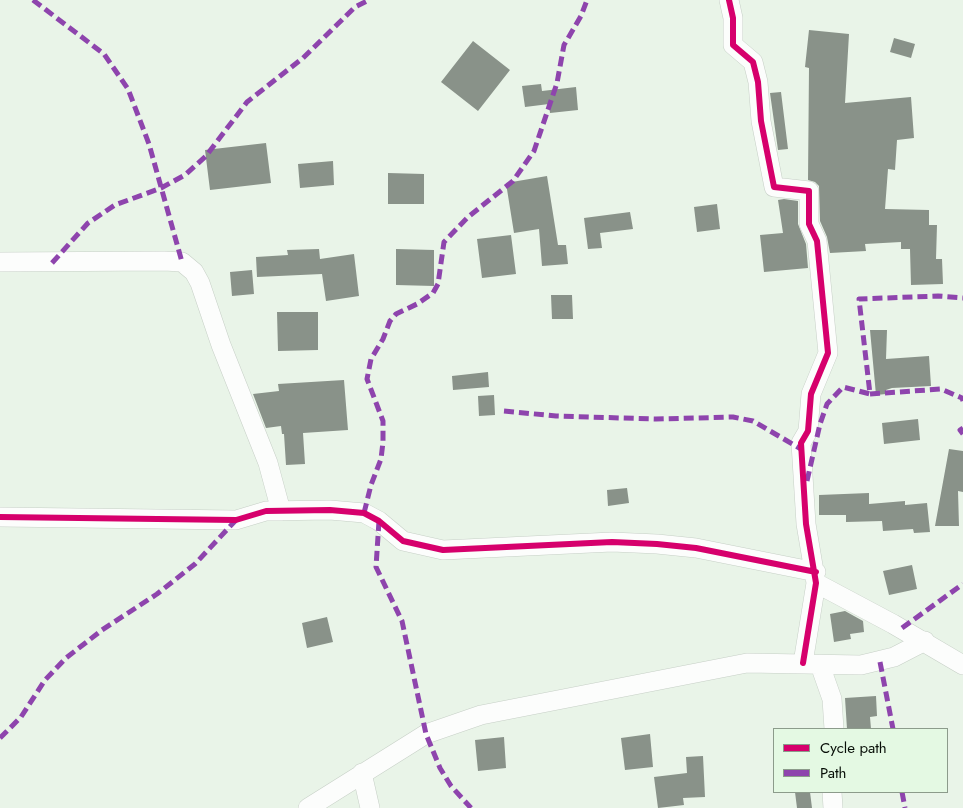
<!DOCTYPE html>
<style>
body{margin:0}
#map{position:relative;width:963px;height:808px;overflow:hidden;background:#e9f4e8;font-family:Jost,sans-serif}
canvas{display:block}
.legend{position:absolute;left:773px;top:728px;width:175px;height:65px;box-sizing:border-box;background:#e4f9e3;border:1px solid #8c9b8b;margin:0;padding:6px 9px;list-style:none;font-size:15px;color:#070e07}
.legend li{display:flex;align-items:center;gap:10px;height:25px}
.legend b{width:25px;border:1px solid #8c9b8b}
</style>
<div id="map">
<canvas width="963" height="808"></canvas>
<ul class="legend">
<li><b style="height:6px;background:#d6006c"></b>Cycle path</li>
<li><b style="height:6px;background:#8e44ad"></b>Path</li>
</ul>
</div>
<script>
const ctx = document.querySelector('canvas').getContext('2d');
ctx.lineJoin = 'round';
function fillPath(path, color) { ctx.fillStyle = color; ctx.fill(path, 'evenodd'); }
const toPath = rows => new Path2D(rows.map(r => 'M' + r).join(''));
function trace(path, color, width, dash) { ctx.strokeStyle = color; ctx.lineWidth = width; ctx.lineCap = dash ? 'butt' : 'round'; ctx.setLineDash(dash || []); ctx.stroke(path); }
fillPath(toPath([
 [809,30,849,34,845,103,911,97,914,138,897,140,895,170,888,169,885,209,929,210,929,225,937,225,936,259,942,259,943,284,911,285,910,249,901,249,901,242,865,244,866,251,830,253,827,237,820,221,819,186,815,182,808,180,809,68,805,67],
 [894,38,915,44,911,58,890,52],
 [473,41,510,70,478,111,441,82],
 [541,84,542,91,576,87,578,110,550,113,549,104,525,107,522,86],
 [781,92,788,149,778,150,770,93],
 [266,143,271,183,210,190,205,150],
 [333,161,334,185,300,188,298,164],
 [388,173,424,174,424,204,388,204],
 [547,176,558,245,566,245,568,264,542,266,539,229,514,233,506,183],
 [784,199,798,201,798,224,806,244,808,268,764,272,760,235,783,233,778,200],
 [717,204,720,229,697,232,694,207],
 [630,212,633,229,600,233,602,248,588,249,584,218],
 [511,235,516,274,482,278,477,239],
 [319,249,320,259,354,254,359,296,326,301,322,274,257,277,256,257,288,255,287,250],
 [396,249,434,250,434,286,396,285],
 [252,270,254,294,232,296,230,272],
 [551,295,572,295,573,319,552,319],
 [277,312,318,312,318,350,278,351],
 [870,330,887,330,886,359,929,356,931,386,892,388,886,390,886,394,876,395],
 [488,372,489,387,453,390,452,376],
 [344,380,348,430,303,433,305,464,286,465,284,434,282,434,281,426,266,428,253,394,279,391,278,384],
 [494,395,495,415,479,416,478,396],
 [918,419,920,440,884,444,882,423],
 [949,449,963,451,963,492,958,491,959,526,935,526],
 [627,488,629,503,608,506,607,490],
 [869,493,869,504,905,501,905,505,927,503,930,532,914,533,913,529,883,531,882,521,846,522,846,515,819,515,819,495],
 [912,565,917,589,889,595,883,571],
 [845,611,863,621,864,632,850,634,851,639,834,642,830,614],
 [327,617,333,642,307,648,302,623],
 [876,696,877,716,870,717,871,729,847,729,845,698],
 [650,734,653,767,625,770,621,738],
 [504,737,506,768,478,771,475,740],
 [703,756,705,797,683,798,684,805,658,808,654,777,687,773,686,757],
 [795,792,810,792,812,808,797,808]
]), '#899289');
const minor = toPath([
 [729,0,733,18,733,45,753,62,758,82,761,121,774,187,809,191,809,224,817,241,828,353,811,394,808,431,801,443,806,524,816,583,803,663],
 [0,262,164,261,182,262,194,272,200,283,221,345,268,463,281,511],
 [0,517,236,520,266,511,330,510,364,513,379,521,403,541,443,550,612,542,657,544,696,548,816,572],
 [816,583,893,624,963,665],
 [820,665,832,699,834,729],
 [362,773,370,808],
 [832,792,833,808],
 [308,808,426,734,481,715,747,663,861,665,894,657,925,641]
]);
trace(minor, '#c6cfc6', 20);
trace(minor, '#fcfdfc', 19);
trace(toPath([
 [33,0,104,54,128,89,149,144,182,262],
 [52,263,88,223,115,205,161,188,185,175,206,156,247,102,303,58,355,7,369,0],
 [870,394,941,389,962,398,963,401],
 [504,411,556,416,656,419,733,417,753,421,801,449],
 [963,428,960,430,963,434],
 [807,481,820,424,827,404,843,387,870,394,859,299,938,296,963,298],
 [364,513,371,485,381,459,383,442,383,421,367,379,371,359,383,339,390,321,396,314,417,304,433,293,438,284,444,242,468,217,513,181,534,151,557,83,564,45,581,16,587,0],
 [379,521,376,567,402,621,426,734,440,768,451,786,471,808],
 [902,628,963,584],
 [880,662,893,729],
 [0,738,21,717,45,680,66,658,102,630,157,594,195,564,236,520],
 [902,792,905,808]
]), '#8e44ad', 5, [10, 5]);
trace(toPath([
 [729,0,733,18,733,45,753,62,758,82,761,121,774,187,809,191,809,224,817,241,828,353,811,394,808,431,801,443,806,524,816,583,803,663],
 [0,517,236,520,266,511,330,510,364,513,379,521,403,541,443,550,612,542,657,544,696,548,816,572]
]), '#d6006c', 6);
</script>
